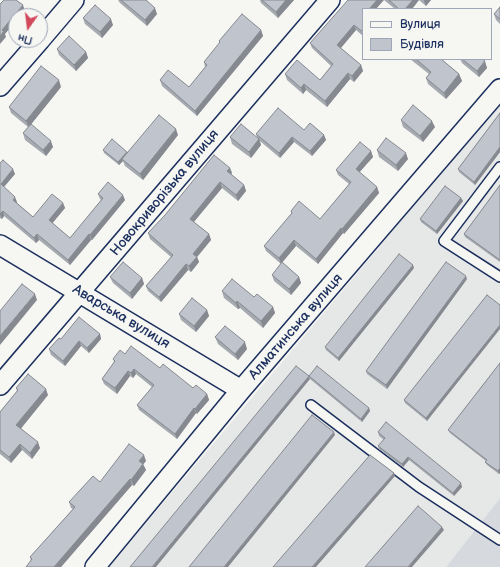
<!DOCTYPE html>
<meta charset="utf-8">
<style>
body{margin:0}
#map{position:relative;width:500px;height:567px;overflow:hidden;background:#f6f6f2;font-family:"Balsamiq Sans",sans-serif}
canvas{display:block}
.legend{position:absolute;left:362px;top:8px;width:130px;height:52px;box-sizing:border-box;background:#f6f6f2;border:1px solid #9ea6b7;margin:0;padding:5px 7px;list-style:none;font-size:12px;color:#1b2f5e}
.legend li{display:flex;align-items:center;gap:8px;height:20px}
.legend b{width:20px;border:1px solid #9ea6b7}
.north{position:absolute;left:8px;top:8px;width:40px;height:40px;box-sizing:border-box;background:#f6f6f2;border:1px solid #9ea6b7;border-radius:50%;rotate:194deg;font-size:11px;font-weight:700;line-height:16px;text-align:center;color:#1b2f5e}
.north::after{content:'';display:block;margin:auto;width:14px;height:18px;background:#d1495b;clip-path:polygon(50% 0,100% 100%,50% 72%,0 100%)}
</style>
<div id="map">
<canvas width="500" height="567"></canvas>
<ul class="legend">
<li><b style="height:5px;background:#f6f6f2"></b>Вулиця</li>
<li><b style="height:11px;background:#c0c4cd"></b>Будівля</li>
</ul>
<div class="north">Пн</div>
</div>
<script>
const ctx = document.querySelector('canvas').getContext('2d');
ctx.lineJoin = 'round';
function fillPath(path, color) { ctx.fillStyle = color; ctx.fill(path, 'evenodd'); }
const toPath = rows => new Path2D(rows.map(r => 'M' + r).join(''));
function trace(path, color, width, dash) { ctx.strokeStyle = color; ctx.lineWidth = width; ctx.lineCap = dash ? 'butt' : 'round'; ctx.setLineDash(dash || []); ctx.stroke(path); }
function label(font, color, halo, rows, align = 'center') {
  ctx.font = font + ' "Balsamiq Sans",sans-serif'; ctx.lineWidth = 3; ctx.setLineDash([]); ctx.textBaseline = 'middle'; ctx.strokeStyle = halo; ctx.fillStyle = color; for (const [text, x, y, turn = 0] of rows) {
    ctx.save(); ctx.translate(x, y); ctx.rotate((+turn || 0) * Math.PI / 180); ctx.textAlign = isNaN(turn) ? turn : align; if (halo) ctx.strokeText(text, 0, 0); ctx.fillText(text, 0, 0); ctx.restore();
  }
}
fillPath(toPath([
 [500,104,500,498,446,567,109,567]
]), '#e6e7e7');
fillPath(toPath([
 [500,498,500,567,446,567]
]), '#d6d9dd');
const service = toPath([
 [500,167,444,241,500,277],
 [311,405,419,487,500,540]
]);
const minor = toPath([
 [40,40,74,0],
 [0,86,40,40],
 [0,245,241,390],
 [0,385,330,0],
 [95,567,241,390,500,89]
]);
trace(service, '#1b2f5e', 12);
trace(minor, '#1b2f5e', 22);
trace(service, '#f6f6f2', 9);
trace(minor, '#f6f6f2', 19);
fillPath(toPath([
 [118,0,146,0,157,14,147,26,120,3],
 [260,0,294,0,278,18,261,3],
 [384,0,431,0,426,6,419,0,412,9,395,9],
 [500,7,500,24,496,20,494,14],
 [363,9,363,36,356,30,341,48,361,65,363,71,354,82,350,79,327,107,306,90,303,94,287,80,285,74,320,80,331,66,312,48,310,43],
 [83,18,113,25,102,38,85,24],
 [261,30,263,36,197,116,162,86,160,80,189,87,205,67,204,62,220,43,219,41],
 [57,49,86,52,88,58,76,71,59,55],
 [410,59,441,59,459,74,462,81,446,99,428,84,426,78,429,74],
 [460,59,482,59,487,68,479,77,462,63],
 [61,87,31,124,53,147,46,156,25,140,23,133,28,127,11,113,9,107],
 [500,113,500,152,475,185,459,172,458,169],
 [401,120,435,127,423,142,403,127],
 [304,130,324,135,326,140,312,156,294,142,280,158,260,141,261,145,251,158,232,144,230,137,257,137,256,134],
 [178,135,143,180,125,166,123,161,119,165,104,153,103,150,127,153],
 [377,150,408,159,398,171,379,157],
 [371,151,373,157,359,172,377,187,379,193,344,234,343,233,318,264,296,246,282,262,299,277,301,283,291,295,274,281,272,275,281,264,266,251,264,246,291,214,291,211,320,219,349,184,338,175,336,170],
 [0,163,15,174,4,187,17,202,17,203,33,217,63,203,65,208,52,223,70,238,101,200,100,199,98,194,125,200,92,240,91,240,70,265,39,240,36,243,4,216,2,219,0,218],
 [230,168,232,173,231,174,244,185,246,191,238,201,222,188,194,222,209,234,211,240,197,257,199,262,191,272,188,270,161,302,148,291,146,286,171,257,150,239,148,233],
 [500,185,500,262,465,237,464,234],
 [461,198,463,201,437,234,421,222,420,219],
 [414,268,339,361,326,350,325,347],
 [110,277,142,278,144,284,132,299,113,283],
 [467,279,387,389,367,374,366,371],
 [222,291,254,297,273,307,275,313,263,328,240,308,238,309,224,298],
 [500,305,427,421,405,403,404,400],
 [207,310,209,316,196,332,181,320,179,314],
 [100,334,101,339,89,353,81,346,65,366,51,355,49,349,61,339],
 [215,337,247,349,238,360,218,344],
 [125,354,160,368,193,388,207,394,209,400,197,414,196,413,177,439,139,410,137,405,152,387,136,374,133,378,130,376,117,394,104,384,102,379,114,362,113,359],
 [500,363,500,473,499,474,487,465,485,462,486,461,450,433,448,430],
 [309,376,369,408,370,411,362,422,310,379],
 [16,388,48,395,21,428,40,448,32,459,22,450,11,463,0,454,0,412,17,391],
 [378,432,462,487,454,496,409,460,403,467,379,449,378,446,384,440,379,436],
 [146,461,143,464,146,470,134,486,132,485,61,567,26,567,31,561,30,557,73,509,71,508,69,502,100,482]
]), '#a5a9b0');
fillPath(toPath([
 [286,0,294,0,278,18,276,12],
 [377,0,384,0,376,9,369,9],
 [413,0,419,0,412,9,405,9],
 [424,0,431,0,426,6,424,1],
 [23,5,25,11,20,16,16,16,16,21,5,34,6,37,0,44,0,36,2,30],
 [155,8,157,14,147,26,145,20],
 [111,19,113,25,102,38,100,32],
 [354,25,356,30,339,50,337,45],
 [261,30,263,36,197,116,195,111],
 [86,52,88,58,76,71,74,65],
 [485,61,487,68,479,77,477,71],
 [361,65,363,71,354,82,352,76],
 [348,73,350,79,327,107,325,101],
 [459,74,462,81,446,99,444,93],
 [59,80,61,87,29,127,26,121],
 [304,84,306,90,303,94,301,88],
 [432,121,435,127,423,142,420,136],
 [176,129,178,135,143,180,140,174],
 [324,135,326,140,312,156,310,151],
 [292,137,294,142,280,158,279,153],
 [259,139,261,145,251,158,249,152],
 [51,141,53,147,46,156,43,150],
 [500,147,500,152,475,185,474,182],
 [371,151,373,157,358,174,356,169],
 [127,152,128,155,122,159,123,161,119,165,118,162],
 [406,153,408,159,398,171,396,165],
 [230,168,232,173,229,176,227,171],
 [13,169,15,174,2,189,1,184],
 [220,182,222,188,192,224,190,219],
 [244,185,246,191,238,201,236,195],
 [377,187,379,193,344,234,342,229],
 [123,195,125,200,92,240,90,235],
 [15,197,17,202,15,205,13,200],
 [461,198,463,201,437,234,436,231],
 [63,203,65,208,51,225,49,220],
 [3,211,4,216,2,219,0,214],
 [341,228,343,233,318,264,316,259],
 [37,234,39,240,36,243,34,238],
 [89,234,91,240,70,265,68,260],
 [209,234,211,240,197,257,199,262,191,272,189,266,193,254],
 [294,240,296,246,281,264,279,258],
 [186,264,188,270,161,302,159,297],
 [413,265,414,268,339,361,338,358],
 [466,276,467,279,387,389,386,385],
 [299,277,301,283,291,295,289,289],
 [142,278,144,284,132,299,130,293],
 [35,294,37,300,0,345,0,336],
 [237,301,240,308,238,309,236,303],
 [273,307,275,313,263,328,261,321],
 [207,310,209,316,196,332,194,326],
 [500,325,500,329,427,421,426,418],
 [100,334,101,339,89,353,87,348],
 [79,341,81,346,65,366,63,361],
 [245,342,247,349,238,360,235,354],
 [134,369,136,374,133,378,131,373],
 [128,371,130,376,117,394,115,388],
 [309,376,310,379,156,567,152,567],
 [46,389,48,395,19,431,16,425],
 [207,394,209,400,197,414,195,409],
 [194,408,196,413,177,439,175,434],
 [369,408,370,411,362,422,361,419],
 [334,432,335,435,228,567,224,567],
 [38,442,40,448,32,459,30,453],
 [20,444,22,450,11,463,9,457],
 [144,455,146,461,141,467,139,461],
 [408,457,409,460,403,467,402,464],
 [143,464,146,470,134,486,131,480],
 [500,468,500,473,499,474,498,471],
 [394,473,395,476,316,567,312,567],
 [130,479,132,485,61,567,54,567],
 [461,483,462,487,454,496,453,493],
 [442,527,444,530,412,567,408,567]
]), '#868990');
const building = toPath([
 [4,0,16,0,23,5,2,30,4,31,0,36,0,4,4,0],
 [121,0,146,0,155,8,145,20,121,0],
 [262,0,286,0,276,12,262,0],
 [348,0,377,0,369,9,363,9,363,32,354,25,337,45,361,65,352,76,348,73,325,101,304,84,301,88,285,74,297,60,320,80,333,64,310,43,348,0],
 [389,0,413,0,405,9,399,9,389,0],
 [95,5,111,19,100,32,83,18,95,5],
 [500,7,500,19,494,14,500,7],
 [242,14,261,30,195,111,160,80,168,70,189,87,207,65,204,62,220,42,219,41,242,14],
 [69,36,86,52,74,65,57,49,69,36],
 [416,59,441,59,459,74,444,93,426,78,431,72,416,59],
 [462,59,482,59,485,61,477,71,462,59],
 [41,66,59,80,26,121,9,107,41,66],
 [413,105,432,121,420,136,401,120,413,105],
 [278,108,304,130,310,123,324,135,310,151,292,137,279,153,256,134,278,108],
 [500,113,500,147,474,182,458,169,500,113],
 [159,115,176,129,140,174,122,159,159,115],
 [31,124,51,141,43,150,23,133,31,124],
 [241,124,259,139,249,152,230,137,241,124],
 [386,138,406,153,396,165,377,150,386,138],
 [112,139,127,152,118,162,103,150,112,139],
 [360,142,371,151,356,169,377,187,342,229,341,228,316,259,294,240,279,258,264,246,292,213,291,211,299,201,320,219,351,182,336,170,360,142],
 [214,155,230,168,227,171,244,185,236,195,220,182,190,219,209,234,193,254,197,257,189,266,186,264,159,297,146,286,173,255,148,233,165,215,214,155],
 [3,160,13,169,1,184,15,197,13,200,33,217,52,194,63,203,49,220,70,238,103,198,98,194,108,182,123,195,90,235,89,234,68,260,37,234,34,238,3,211,0,214,0,163,3,160],
 [500,185,500,260,464,234,500,185],
 [445,186,461,198,436,231,420,219,445,186],
 [399,254,413,265,338,358,325,347,399,254],
 [123,262,142,278,130,293,110,277,123,262],
 [282,262,299,277,289,289,272,275,282,262],
 [446,262,466,276,386,385,366,371,446,262],
 [232,279,254,297,257,294,273,307,261,321,237,301,236,303,222,291,232,279],
 [22,284,35,294,0,336,0,311,22,284],
 [487,295,500,305,500,325,426,418,404,400,487,295],
 [192,298,207,310,194,326,179,314,192,298],
 [79,317,100,334,87,348,79,341,63,361,49,349,59,338,61,339,79,317],
 [225,326,245,342,235,354,215,337,225,326],
 [131,346,160,368,163,364,193,388,196,385,207,394,195,409,194,408,175,434,137,405,154,385,134,369,131,373,128,371,115,388,102,379,115,361,113,359,120,350,125,354,131,346],
 [500,363,500,468,498,471,485,462,487,460,448,430,500,363],
 [296,366,309,376,152,567,130,567,296,366],
 [317,366,369,408,361,419,309,376,317,366],
 [28,374,46,389,16,425,38,442,30,453,20,444,9,457,0,450,0,412,18,390,16,388,28,374],
 [312,415,334,432,224,567,189,567,312,415],
 [386,422,461,483,453,493,408,457,402,464,378,446,385,438,378,432,386,422],
 [129,444,144,455,139,461,143,464,131,480,130,479,54,567,26,567,32,559,30,557,75,507,69,502,93,476,100,482,129,444],
 [370,455,394,473,312,567,273,567,370,455],
 [418,506,442,527,408,567,365,567,418,506]
]);
fillPath(building, '#c0c4cd');
trace(building, '#868990', 1);
label('14px', '#1b2f5e', '#f6f6f2', [
 ["Новокриворізька вулиця",165,193,-50],
 ["Аварська вулиця",121,317,31],
 ["Алматинська вулиця",296,327,-49]
]);
</script>
